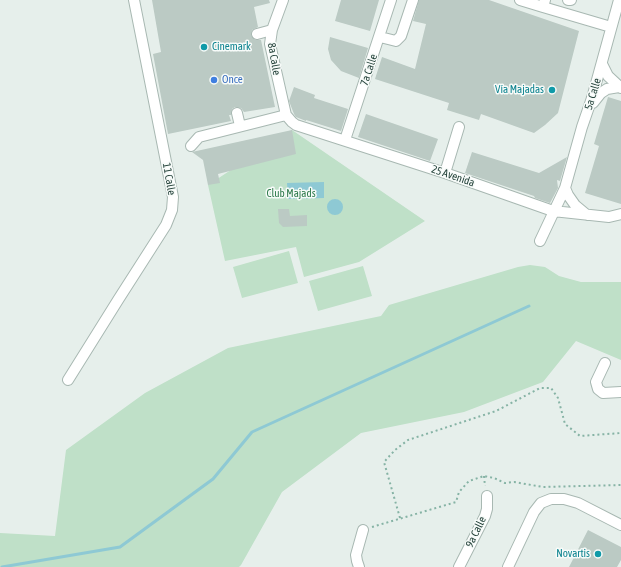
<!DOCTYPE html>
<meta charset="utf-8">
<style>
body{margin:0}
canvas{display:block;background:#e6efeb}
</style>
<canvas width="621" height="567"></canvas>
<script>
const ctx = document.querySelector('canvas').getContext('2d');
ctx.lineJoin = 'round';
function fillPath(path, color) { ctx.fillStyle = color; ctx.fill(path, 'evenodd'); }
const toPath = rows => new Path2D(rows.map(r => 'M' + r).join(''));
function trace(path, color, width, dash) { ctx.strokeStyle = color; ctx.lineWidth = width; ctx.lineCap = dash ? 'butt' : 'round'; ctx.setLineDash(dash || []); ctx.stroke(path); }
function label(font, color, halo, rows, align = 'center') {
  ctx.font = font + ' "Asap Condensed",sans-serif'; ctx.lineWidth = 3; ctx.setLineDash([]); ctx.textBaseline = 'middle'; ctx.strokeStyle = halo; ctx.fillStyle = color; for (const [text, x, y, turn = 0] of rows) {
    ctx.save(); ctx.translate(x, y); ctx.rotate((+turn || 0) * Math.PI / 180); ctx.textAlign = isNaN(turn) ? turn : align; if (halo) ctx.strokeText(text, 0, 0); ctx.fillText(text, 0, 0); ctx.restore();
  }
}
fillPath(toPath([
 [292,130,425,221,359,262,304,277,296,247,225,261,208,185],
 [289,251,298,283,242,298,233,267],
 [530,265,545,267,559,276,581,282,621,282,621,360,576,341,543,382,464,412,361,433,282,492,241,565,239,567,0,567,0,533,55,536,66,450,145,393,228,348,381,316,389,305,518,267],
 [363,266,372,296,318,311,309,281]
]), '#bfe0c8');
fillPath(toPath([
 [324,182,324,198,288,199,287,183],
 '327 207a8 8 0 1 1 16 0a8 8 0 1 1-16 0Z'
]), '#8ec9d4');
trace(toPath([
 [2,567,120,547,213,479,252,432,529,306]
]), '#8ec9d4', 3);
fillPath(toPath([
 [152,0,269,0,270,3,254,7,258,27,252,30,251,35,255,40,261,40,275,107,244,112,241,108,235,107,232,109,231,115,229,115,231,121,168,134,153,54,161,52],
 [341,0,379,0,370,31,335,21],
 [419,0,489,0,579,31,558,113,545,125,534,133,481,114,479,120,447,110,449,103,375,79,382,57,415,69,426,24,413,21],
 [330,37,368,48,359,78,341,71,331,60,328,49],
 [294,87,315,95,314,98,348,109,341,131,306,120,306,121,296,117,294,114,289,101],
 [608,97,621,101,621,204,585,193,599,146,594,144],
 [366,114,438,139,430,161,358,137],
 [292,130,296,154,218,174,220,183,208,185,203,160,192,152],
 [472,152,539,173,567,157,560,181,557,180,558,188,550,203,535,198,534,196,465,173],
 [278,209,289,209,290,216,307,215,307,226,283,227,279,223],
 [588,530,621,547,621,560,617,567,569,567]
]), '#bbcac4');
const minor = toPath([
 [283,0,272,30,270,44,286,115,292,122,296,125,445,173,553,211,609,217,621,214],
 [520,0,543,7],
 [545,0,543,7,611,27],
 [568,0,571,0],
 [257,34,272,30],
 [380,37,396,41,401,36,413,0],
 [602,64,608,76,621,88],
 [593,103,601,93,607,89,619,87],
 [237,113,240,126],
 [345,140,391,0],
 [191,146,199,137,286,115],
 [445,173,459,127],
 [587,215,575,205,568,195,565,188,582,127,592,98,619,0],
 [540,241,565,188],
 [605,363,596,382,598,389,603,393,621,392],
 [68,380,118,300,166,225,172,210,173,197,134,0],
 [359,567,357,561,356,555,363,530],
 [459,567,485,516,487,509,487,496],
 [508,567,534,512,541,503,551,499,564,499,578,503,621,525]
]);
trace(minor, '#a8b8b2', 12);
trace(toPath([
 [484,476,485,486],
 [400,518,384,462,395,450,408,440,496,411,540,388,551,388,558,398,565,424,580,436,621,433],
 [372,527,456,502,459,492,469,481,484,476,494,478,505,483,514,482,543,487,621,485]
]), '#86b3a5', 2, [2, 3]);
trace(minor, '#fff', 10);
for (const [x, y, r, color] of [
 [204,47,4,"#0f9aa8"],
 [214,80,4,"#3f7fe0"],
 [552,90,4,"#0f9aa8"],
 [598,554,4,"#0f9aa8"]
]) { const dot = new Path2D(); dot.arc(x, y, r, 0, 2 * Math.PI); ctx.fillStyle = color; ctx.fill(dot); trace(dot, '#f7fbf9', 1.5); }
label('11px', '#0d838f', '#f7fbf9', [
 ["Cinemark",212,47,"left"],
 ["Vía Majadas",544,90],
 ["Novartis",590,554]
], 'right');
label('11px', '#24423a', '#f7fbf9', [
 ["8a Calle",274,59,80],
 ["7a Calle",369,70,-72],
 ["5a Calle",593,94,-73],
 ["25 Avenida",453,176,19],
 ["11 Calle",169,179,80],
 ["9a Calle",476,532,-64]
]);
label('11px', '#366cbe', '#f7fbf9', [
 ["Once",222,80]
], 'left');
label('11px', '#2d7a4b', '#f7fbf9', [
 ["Club Majads",291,194]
]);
</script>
